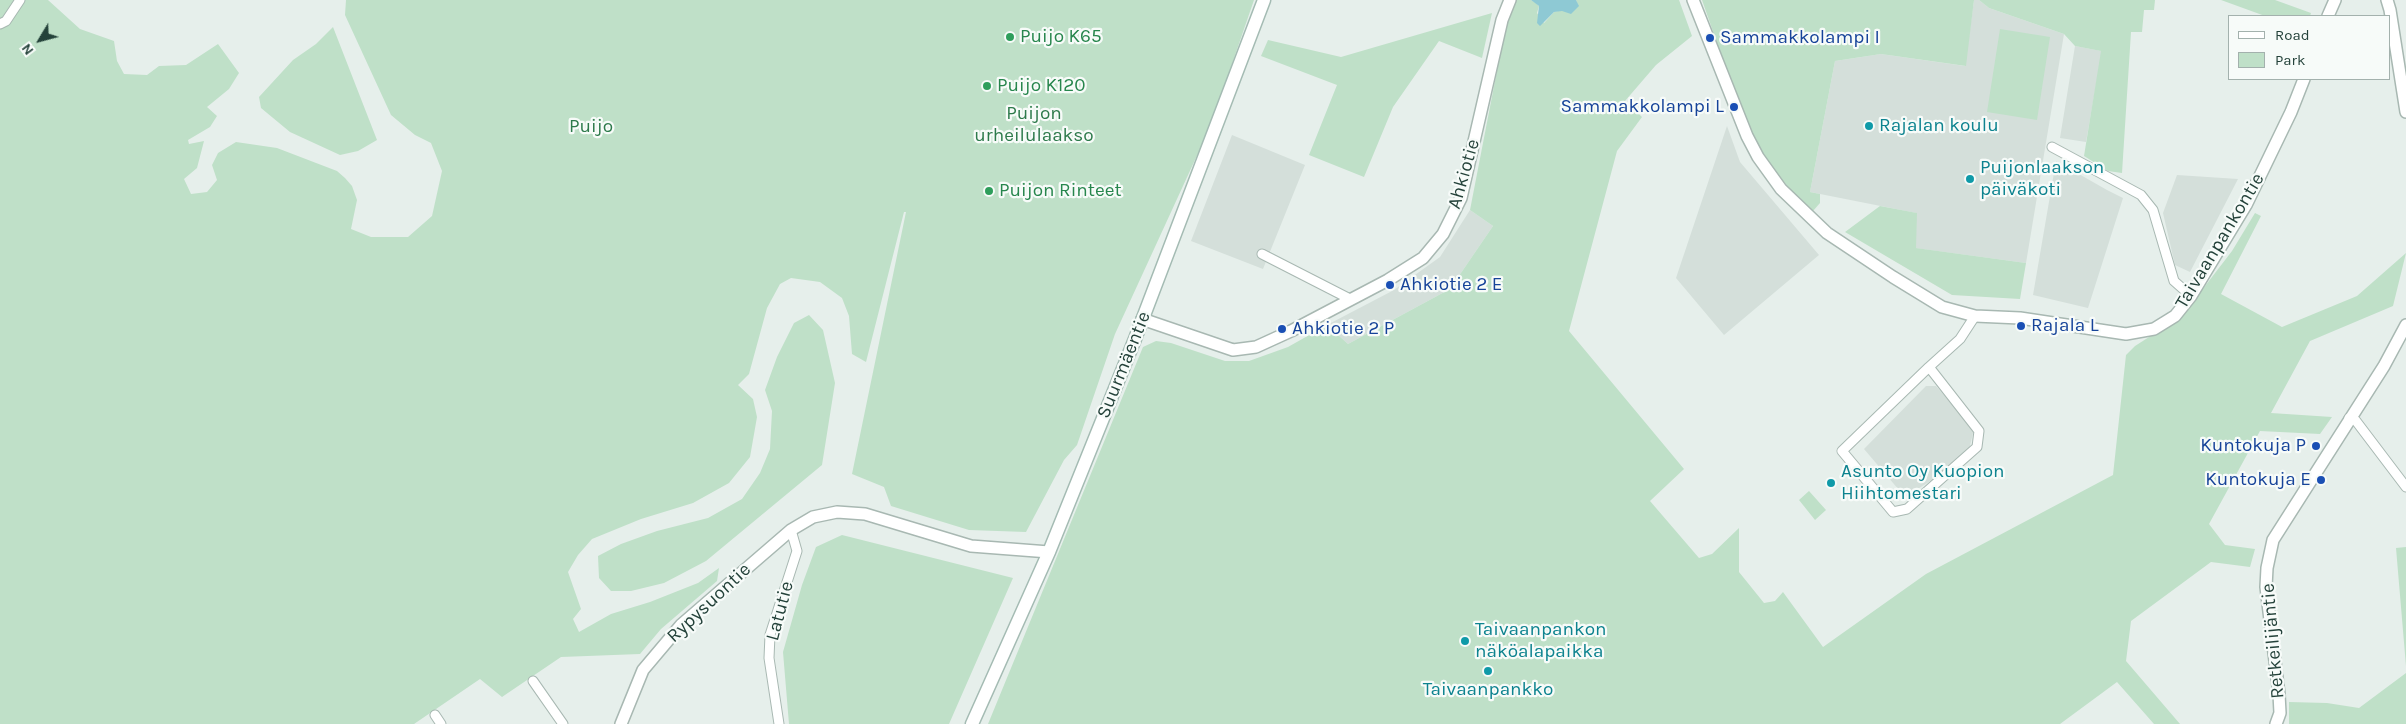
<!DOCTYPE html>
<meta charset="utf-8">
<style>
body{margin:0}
#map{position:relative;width:2406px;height:724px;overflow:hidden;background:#e6efeb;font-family:Karla,sans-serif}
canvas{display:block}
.legend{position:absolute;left:2228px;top:15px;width:162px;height:65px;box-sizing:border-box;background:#f7fbf9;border:1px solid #a3b1ad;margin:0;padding:6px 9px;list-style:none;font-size:15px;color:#24423a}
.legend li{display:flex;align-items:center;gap:10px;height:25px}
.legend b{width:25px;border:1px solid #a3b1ad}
.north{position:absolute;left:15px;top:15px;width:50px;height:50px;-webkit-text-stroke:4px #f7fbf9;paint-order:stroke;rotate:233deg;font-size:14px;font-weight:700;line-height:20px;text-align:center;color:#24423a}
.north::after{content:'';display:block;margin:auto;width:18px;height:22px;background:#24423a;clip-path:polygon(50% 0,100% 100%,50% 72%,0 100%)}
</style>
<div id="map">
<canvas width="2406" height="724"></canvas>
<ul class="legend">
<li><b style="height:6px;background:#fff"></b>Road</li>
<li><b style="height:14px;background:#bfe0c8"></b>Park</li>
</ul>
<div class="north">N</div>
</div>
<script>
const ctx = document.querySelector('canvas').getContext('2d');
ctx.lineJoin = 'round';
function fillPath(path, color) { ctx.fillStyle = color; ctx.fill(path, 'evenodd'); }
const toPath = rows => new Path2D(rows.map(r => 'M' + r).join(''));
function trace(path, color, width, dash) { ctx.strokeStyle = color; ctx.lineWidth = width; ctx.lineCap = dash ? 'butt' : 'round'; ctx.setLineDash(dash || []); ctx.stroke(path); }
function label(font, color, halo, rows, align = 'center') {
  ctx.font = font + ' Karla,sans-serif'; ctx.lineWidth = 4.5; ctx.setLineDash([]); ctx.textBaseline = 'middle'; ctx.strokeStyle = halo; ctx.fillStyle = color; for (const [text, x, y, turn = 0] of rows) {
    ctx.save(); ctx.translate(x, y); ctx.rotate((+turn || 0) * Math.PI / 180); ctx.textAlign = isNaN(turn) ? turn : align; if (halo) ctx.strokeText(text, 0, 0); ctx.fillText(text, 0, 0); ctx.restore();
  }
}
fillPath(toPath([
 [1974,0,1979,0,1989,8,2064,34,2026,263,1915,248,1916,213,1810,192,1835,61,1881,54,1965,66],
 [2075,46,2102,51,2086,142,2060,138],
 [1727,126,1740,162,1819,255,1724,335,1676,278],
 [1232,135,1305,165,1263,269,1191,241],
 [2056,161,2107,190,2123,198,2088,308,2033,295],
 [2177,175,2238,179,2190,272,2175,265,2163,213],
 [1470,210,1493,226,1450,289,1348,344,1327,325,1394,290,1440,257],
 [1926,386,1936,386,1974,429,1967,458,1905,497,1864,449]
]), '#d4dfda');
fillPath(toPath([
 [0,0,48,0,80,29,114,41,117,61,124,74,147,75,159,66,186,65,218,44,239,73,229,89,207,107,217,116,210,127,188,140,189,144,204,141,197,168,184,179,191,194,207,192,217,180,212,165,218,153,236,142,277,148,337,171,345,178,352,186,357,200,351,229,371,237,408,237,432,216,442,171,431,143,415,135,391,115,345,15,346,0,1254,0,1211,125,1115,334,1077,445,1064,460,1026,532,969,530,891,506,884,487,852,474,906,212,904,212,866,362,852,354,849,316,842,298,820,282,791,278,780,284,767,308,749,374,738,385,753,399,757,417,750,457,729,483,693,503,641,519,592,539,578,555,568,572,581,609,573,619,579,632,611,614,650,602,698,583,719,568,717,581,661,629,640,654,561,657,502,697,480,679,414,724,0,724],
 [1513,0,1531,0,1536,3,1539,6,1537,13,1544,23,1554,12,1578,6,1576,0,1679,0,1692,36,1656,65,1625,101,1642,117,1617,151,1569,331,1684,469,1650,501,1699,558,1712,554,1739,528,1739,572,1764,603,1775,601,1783,592,1823,647,1926,574,2113,475,2126,355,2135,346,2182,316,2232,251,2255,213,2261,216,2221,294,2282,327,2357,296,2406,253,2393,306,2310,341,2271,413,2332,417,2320,434,2260,431,2209,524,2225,545,2255,549,2250,567,2211,562,2131,621,2126,661,2180,724,2154,724,2117,682,2060,724,988,724,1143,347,1156,341,1171,343,1225,361,1249,361,1288,347,1327,325,1348,344,1450,289,1493,226,1470,210,1508,14],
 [1702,0,1974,0,1966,66,1881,54,1835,61,1810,192,1820,194,1820,203,1813,211,1805,207,1773,169,1757,147,1744,120],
 [1979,0,2155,0,2154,10,2144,10,2142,32,2131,32,2122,173,2108,171,2084,156,2101,51,2075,46,2064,34,1989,8],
 [2221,0,2275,0,2311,13,2310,16,2265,16],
 [1492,13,1482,58,1439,41,1393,107,1364,177,1309,155,1337,85,1261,56,1268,40,1341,57],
 [333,27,377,140,358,151,340,155,290,132,261,108,259,97,293,60,316,44],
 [2000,29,2050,37,2037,120,1987,112],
 [1880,206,1917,213,1916,248,2026,263,2020,299,1952,295,1845,232],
 [809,315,823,330,835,383,822,465,706,561,664,583,631,591,611,591,599,578,598,556,621,544,657,531,708,518,742,499,760,473,770,449,772,411,765,390,777,357,794,323],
 [1809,491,1826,510,1815,520,1799,500],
 [842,535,1013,578,949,724,789,724,783,652,802,585,816,547],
 [2406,547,2406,666,2396,548],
 [2406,673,2406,724,2289,724,2289,702,2327,703,2359,708]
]), '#bfe0c8');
fillPath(toPath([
 [1531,0,1576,0,1579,6,1571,14,1562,11,1554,12,1540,26,1537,23,1539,6]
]), '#8ec9d4');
const minor = toPath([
 [0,24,6,21,20,0],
 [2052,147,2141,195,2153,210,2174,281,2191,296],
 [1262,254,1350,299],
 [1929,367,1979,431,1977,447,1907,509,1893,512,1842,451,1929,367,1960,339,1975,316],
 [2349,418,2356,421,2406,487],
 [533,681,563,724],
 [435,715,441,724],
 [779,724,769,658,770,635,797,551,791,530]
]);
const tertiary = toPath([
 [1693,0,1747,136,1758,157,1781,189,1827,233,1893,277,1942,307,1975,316,2020,318,2126,334,2154,329,2175,316,2191,296,2246,205,2291,112,2304,79],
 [2387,0,2390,10,2406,112],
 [2328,16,2335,0],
 [1142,319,1233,350,1256,347,1291,331,1388,280,1423,258,1443,234,1461,198,1502,20,1510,0],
 [621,724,643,670,681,625,791,530,813,517,837,512,865,514,971,546,1049,552],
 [2276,724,2280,713,2279,694,2266,587,2267,568,2273,540,2384,366,2406,325]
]);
const secondary = toPath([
 [972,724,1049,552,1135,339,1264,0]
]);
trace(minor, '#a8b8b2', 11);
trace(tertiary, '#a8b8b2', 14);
trace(secondary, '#a4bbb3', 15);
trace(minor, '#fff', 9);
trace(tertiary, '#fff', 11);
trace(secondary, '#fff', 12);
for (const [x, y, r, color] of [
 [1010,37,5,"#2e9e5b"],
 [1710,38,5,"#1a4fb4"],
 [987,86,5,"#2e9e5b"],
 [1734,107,5,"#1a4fb4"],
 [1869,126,5,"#0f9aa8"],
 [1970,179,5,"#0f9aa8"],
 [989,191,5,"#2e9e5b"],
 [1390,285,5,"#1a4fb4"],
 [2021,326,5,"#1a4fb4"],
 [1282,329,5,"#1a4fb4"],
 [2316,446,5,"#1a4fb4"],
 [2321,480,5,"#1a4fb4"],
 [1831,483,5,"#0f9aa8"],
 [1465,641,5,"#0f9aa8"],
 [1488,671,5,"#0f9aa8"]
]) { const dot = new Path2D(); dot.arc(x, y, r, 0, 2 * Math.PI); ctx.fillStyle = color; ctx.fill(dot); trace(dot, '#f7fbf9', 2); }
label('19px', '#27864d', '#f7fbf9', [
 ["Puijo K65",1020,37],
 ["Puijo K120",997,86],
 ["Puijon Rinteet",999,191]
], 'left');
label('19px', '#164399', '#f7fbf9', [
 ["Sammakkolampi I",1720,38],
 ["Sammakkolampi L",1724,107,"right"],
 ["Ahkiotie 2 E",1400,285],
 ["Rajala L",2031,326],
 ["Ahkiotie 2 P",1292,329],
 ["Kuntokuja P",2306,446,"right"],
 ["Kuntokuja E",2311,480,"right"]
], 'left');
label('19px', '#2d7a4b', '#f7fbf9', [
 ["Puijon",1034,114],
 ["urheilulaakso",1034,136],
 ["Puijo",591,127]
]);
label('19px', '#0d838f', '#f7fbf9', [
 ["Rajalan koulu",1879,126],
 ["Puijonlaakson",1980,168],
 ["päiväkoti",1980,190],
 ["Asunto Oy Kuopion",1841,472],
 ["Hiihtomestari",1841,494],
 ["Taivaanpankon",1475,630],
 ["näköalapaikka",1475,652],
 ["Taivaanpankko",1488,690,"center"]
], 'left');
label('19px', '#24423a', '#f7fbf9', [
 ["Ahkiotie",1464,174,-74],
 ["Taivaanpankontie",2220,241,-59],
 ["Suurmäentie",1124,365,-68],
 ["Rypysuontie",709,603,-43],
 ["Latutie",780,611,-75],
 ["Retkeilijäntie",2273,641,-95]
]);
</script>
